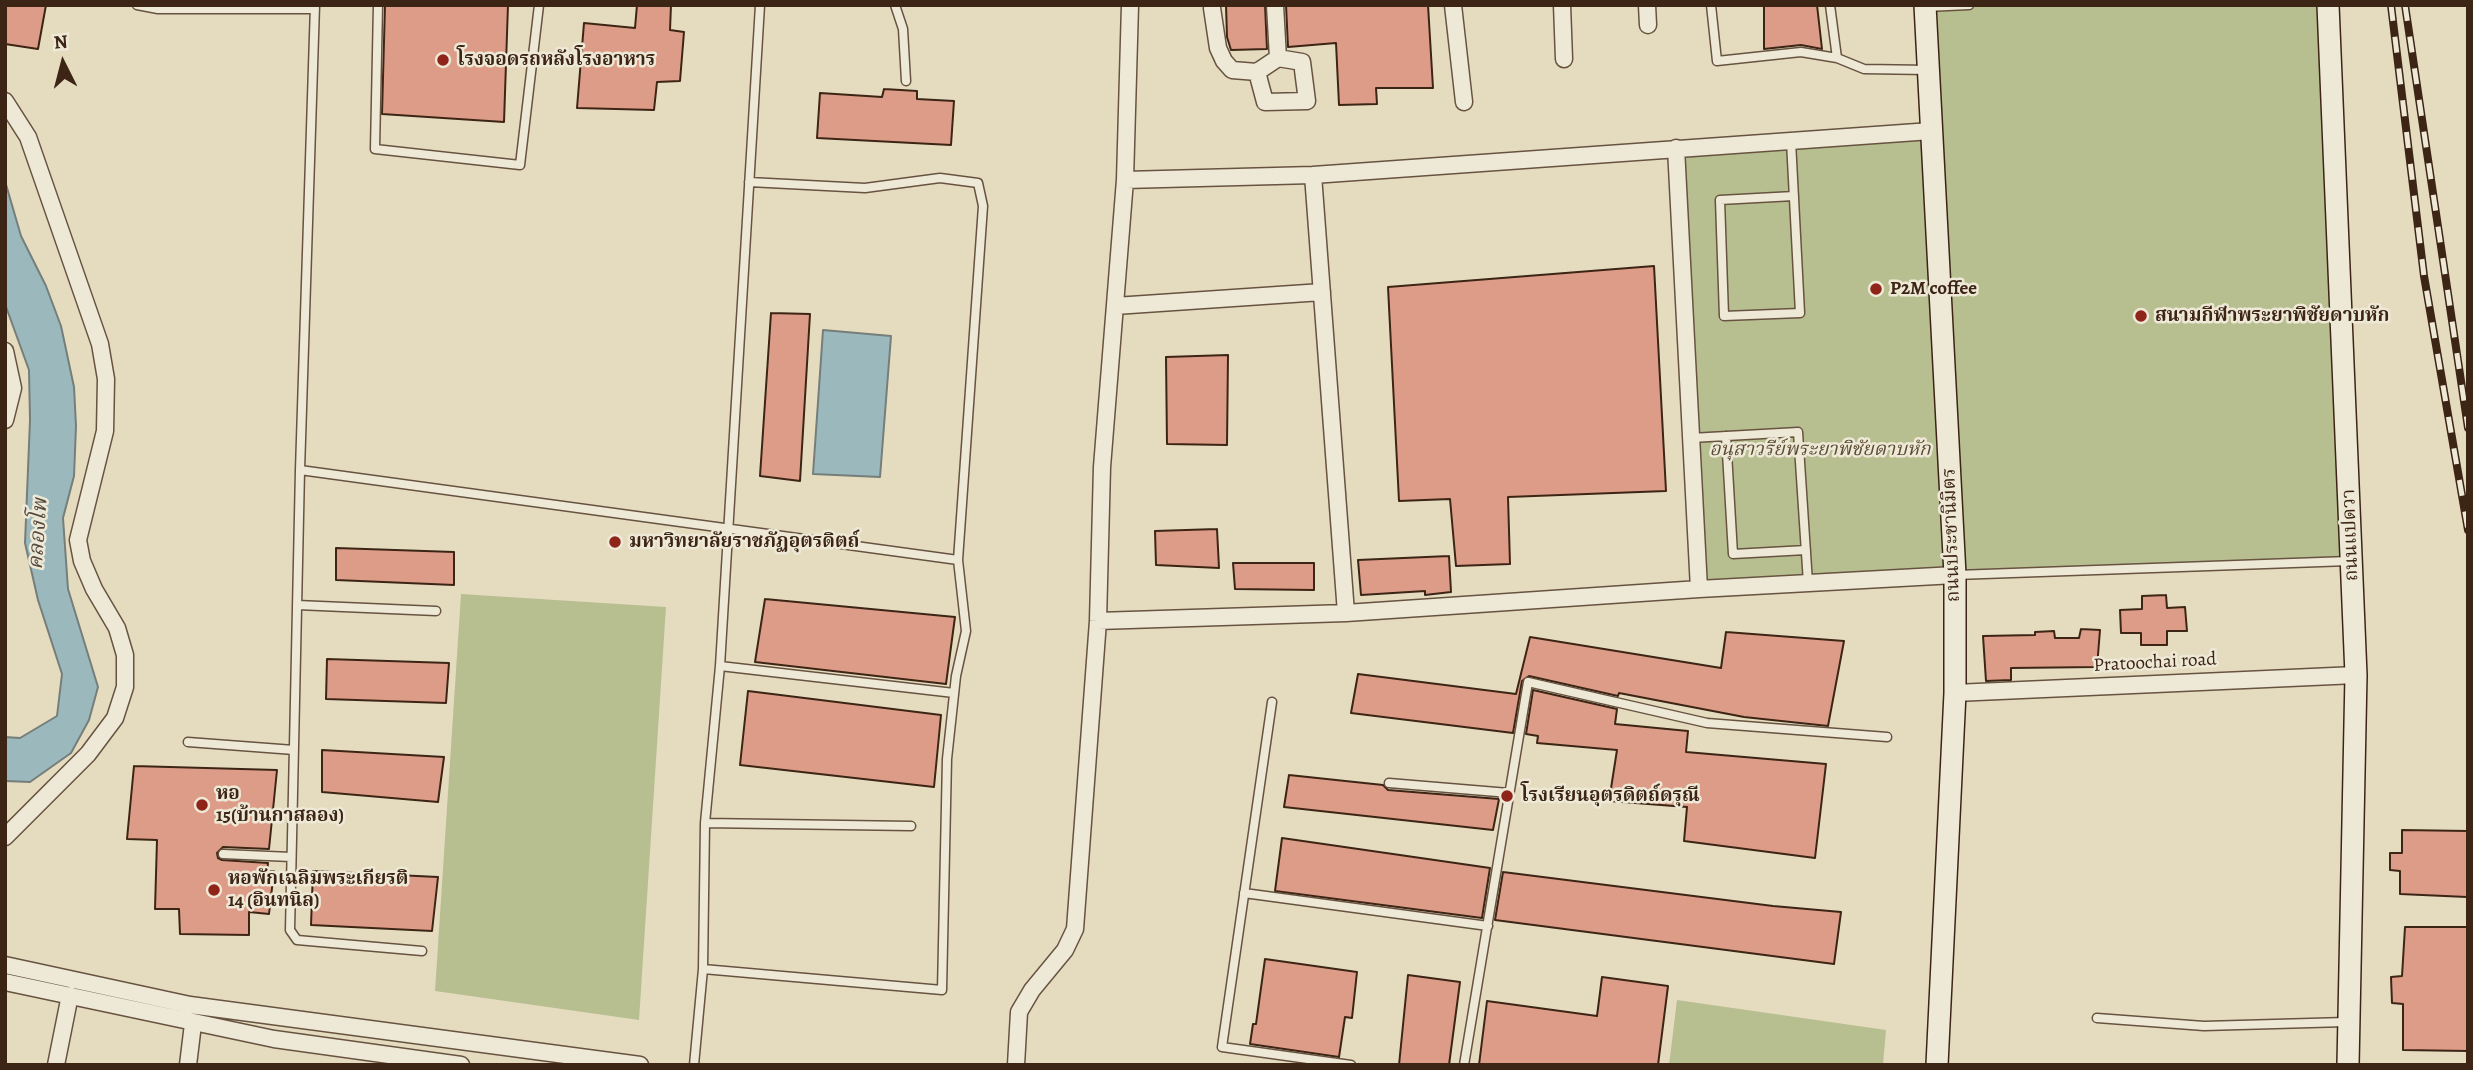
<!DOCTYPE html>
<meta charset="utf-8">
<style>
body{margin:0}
#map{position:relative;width:2473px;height:1070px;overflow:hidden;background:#e5dcc0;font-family:Alegreya,serif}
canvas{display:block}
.frame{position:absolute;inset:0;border:7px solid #3d2515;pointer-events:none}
.north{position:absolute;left:28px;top:28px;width:70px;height:70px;-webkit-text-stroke:5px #eee8d6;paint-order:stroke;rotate:354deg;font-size:19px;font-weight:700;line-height:28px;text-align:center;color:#3d2515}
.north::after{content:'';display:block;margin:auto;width:24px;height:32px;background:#3d2515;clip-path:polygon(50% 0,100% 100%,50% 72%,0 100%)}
</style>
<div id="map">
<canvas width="2473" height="1070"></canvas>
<div class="frame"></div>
<div class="north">N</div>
</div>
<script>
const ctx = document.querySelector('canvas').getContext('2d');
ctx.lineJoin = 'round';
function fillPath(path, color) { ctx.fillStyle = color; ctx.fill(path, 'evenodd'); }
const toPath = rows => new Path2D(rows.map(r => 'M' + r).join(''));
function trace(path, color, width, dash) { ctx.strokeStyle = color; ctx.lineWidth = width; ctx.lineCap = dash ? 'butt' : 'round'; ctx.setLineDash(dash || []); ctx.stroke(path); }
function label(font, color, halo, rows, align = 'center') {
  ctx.font = font + ' Alegreya,"Noto Serif Thai",serif'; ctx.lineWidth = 5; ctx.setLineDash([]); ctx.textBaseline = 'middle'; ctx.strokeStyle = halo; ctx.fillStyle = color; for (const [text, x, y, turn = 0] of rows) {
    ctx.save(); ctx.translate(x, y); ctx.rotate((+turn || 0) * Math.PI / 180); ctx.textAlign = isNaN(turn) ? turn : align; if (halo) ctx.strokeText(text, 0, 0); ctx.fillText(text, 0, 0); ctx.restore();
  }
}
fillPath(toPath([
 [1969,5,2328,5,2352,561,1699,589,1676,148,1931,131,1925,7],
 [461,594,666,607,639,1020,435,991],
 [1677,1000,1886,1030,1883,1065,1669,1065]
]), '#b7bf91');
const water = toPath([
 [5,181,21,236,46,286,61,326,74,387,76,426,74,476,63,518,68,589,98,687,89,720,71,753,30,782,5,781,5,737,20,738,57,716,62,674,38,600,25,543,30,420,29,370,5,304,5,181],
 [823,330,891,336,880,477,813,474,823,330]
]);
fillPath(water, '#9bb9bd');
trace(water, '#757e7a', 2);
const building = toPath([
 [5,5,46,5,38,49,5,44,5,5],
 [385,5,508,5,504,122,382,114,385,5],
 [637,5,671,5,670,30,684,32,680,81,657,82,654,110,577,108,584,23,635,28,637,5],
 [1226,5,1265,5,1267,49,1231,50,1227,37,1226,5],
 [1286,5,1428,5,1433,88,1376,88,1377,104,1339,105,1336,43,1288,47,1286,5],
 [1764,5,1817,5,1822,49,1801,45,1764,49,1764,5],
 [884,89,917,91,917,99,954,101,951,145,817,138,820,93,882,97,884,89],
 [1654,266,1666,491,1508,497,1510,564,1456,566,1450,499,1399,501,1388,287,1654,266],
 [771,313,810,314,800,481,760,476,771,313],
 [1228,355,1227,445,1167,444,1166,357,1228,355],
 [1217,529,1219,568,1156,565,1155,531,1217,529],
 [336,548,454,552,454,585,336,580,336,548],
 [1449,556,1451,592,1425,595,1425,591,1361,595,1358,560,1449,556],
 [1233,563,1314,563,1314,590,1235,589,1233,563],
 [2166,595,2167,608,2185,607,2187,631,2167,631,2167,645,2141,645,2141,633,2121,633,2120,610,2142,609,2142,596,2166,595],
 [765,599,955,617,946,684,755,662,765,599],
 [2081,629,2100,630,2097,667,2011,668,2011,680,1986,681,1983,636,2035,635,2035,632,2054,631,2055,638,2079,638,2081,629],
 [1726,632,1844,641,1828,726,1744,717,1619,693,1618,696,1529,676,1522,681,1513,733,1351,713,1358,674,1516,694,1530,637,1721,668,1726,632],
 [327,659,449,663,446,703,326,699,327,659],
 [1533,690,1617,709,1615,724,1688,731,1686,752,1826,764,1815,858,1684,841,1687,807,1609,801,1617,750,1537,743,1538,736,1526,734,1533,690],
 [748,691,941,715,934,787,740,765,748,691],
 [322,750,444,757,438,802,322,792,322,750],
 [134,766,277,770,269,849,223,847,217,853,218,858,222,860,268,863,267,871,274,871,269,914,249,912,249,935,180,934,179,909,155,909,157,840,127,839,134,766],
 [1289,775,1383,785,1388,790,1499,799,1493,830,1284,807,1289,775],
 [2402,830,2468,831,2467,897,2400,894,2400,871,2390,870,2390,853,2402,853,2402,830],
 [1282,838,1490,868,1482,918,1275,891,1282,838],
 [313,871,438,877,432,931,311,925,313,871],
 [1503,872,1773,906,1841,912,1834,964,1495,920,1503,872],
 [2405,927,2468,927,2468,1051,2403,1050,2403,1004,2392,1003,2391,977,2402,976,2405,927],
 [1265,959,1357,972,1352,1018,1345,1017,1339,1057,1250,1044,1253,1024,1256,1024,1265,959],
 [1408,975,1460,982,1449,1065,1399,1065,1408,975],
 [1602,977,1668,986,1658,1065,1479,1065,1487,1001,1597,1016,1602,977]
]);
fillPath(building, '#dd9c87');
trace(building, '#3d2515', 2);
const lane = toPath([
 [137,5,158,9,315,9],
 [315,5,300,470,290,930,297,940,422,951],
 [378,5,375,149,520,165,539,5],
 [895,5,903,29,906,81],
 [1711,5,1717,61,1801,52,1837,58,1864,69,1928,70],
 [1830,5,1837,58],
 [1926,7,1969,5],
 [1791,141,1800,313,1724,316,1720,200,1794,196],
 [1726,436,1733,554,1806,550],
 [1691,438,1798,432,1808,583],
 [300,470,958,560],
 [1956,575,2349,561],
 [297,605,436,611],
 [720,666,954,693],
 [1272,702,1222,1047,1351,1065],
 [188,742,294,750],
 [1389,783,1509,793],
 [705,823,911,826],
 [223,854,291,857],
 [1244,893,1488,926],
 [703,969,942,990,947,759,956,676,966,631,958,560,983,206,978,183,940,178,865,188,749,182],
 [2097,1018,2204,1026,2346,1022],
 [694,1065,703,969,705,823,720,666,760,5],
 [1464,1065,1528,682,1707,723,1887,737]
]);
const street = toPath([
 [1275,5,1278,58],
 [1453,5,1464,102],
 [1562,5,1564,59],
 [1647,5,1648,25],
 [1212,8,1218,48,1224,61,1232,70,1257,72,1278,58,1302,62,1307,101,1265,102,1257,72],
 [5,101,28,137,100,344,106,379,105,431,78,540,82,561,94,589,117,628,125,655,125,687,115,718,88,754,5,837],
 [1676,148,1699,589],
 [1313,175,1346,613],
 [1125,180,1313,175,1931,131],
 [1115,306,1322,292],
 [5,351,13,388,5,420],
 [1098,621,1346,613,1699,589,1955,575],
 [1955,693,2356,675],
 [5,965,190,1005,640,1065],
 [5,982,274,1039,461,1065],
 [56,1065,70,995],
 [188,1065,193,1024],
 [1016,1065,1019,1012,1032,990,1065,950,1075,929,1098,621,1102,467,1125,180,1130,5]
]);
const secondary = toPath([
 [1925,5,1955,575,1955,693,1937,1065],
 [2328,5,2356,675,2348,1065]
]);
trace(lane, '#675340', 11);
trace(street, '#675340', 19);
trace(secondary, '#3d2515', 24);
trace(lane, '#eee8d6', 8);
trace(street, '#eee8d6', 16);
trace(secondary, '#eee8d6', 21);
const rail = toPath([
 [2391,5,2424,276,2468,530],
 [2405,5,2468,428]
]);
trace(rail, '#3d2515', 8);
trace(rail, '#eee8d6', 5, [16]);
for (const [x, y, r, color] of [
 [443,60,7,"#8f2418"],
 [1876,289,7,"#8f2418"],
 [2141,316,7,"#8f2418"],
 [615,542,7,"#8f2418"],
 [1507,796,7,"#8f2418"],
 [202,805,7,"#8f2418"],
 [214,890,7,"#8f2418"]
]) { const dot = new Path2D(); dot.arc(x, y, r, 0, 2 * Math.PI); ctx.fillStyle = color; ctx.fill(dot); trace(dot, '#eee8d6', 2.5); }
label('bold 19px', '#3d2515', '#eee8d6', [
 ["โรงจอดรถหลังโรงอาหาร",457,60],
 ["P2M coffee",1890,289],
 ["สนามกีฬาพระยาพิชัยดาบหัก",2155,316],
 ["มหาวิทยาลัยราชภัฏอุตรดิตถ์",629,542],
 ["หอ",216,794],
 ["15(บ้านกาสลอง)",216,816],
 ["โรงเรียนอุตรดิตถ์ดรุณี",1521,796],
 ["หอพักเฉลิมพระเกียรติ",228,879],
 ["14 (อินทนิล)",228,901]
], 'left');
label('italic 19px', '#5c4c34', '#eee8d6', [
 ["อนุสาวรีย์พระยาพิชัยดาบหัก",1820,450]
]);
label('19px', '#3d2515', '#eee8d6', [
 ["ถนนประชานิมิตร",1952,535,-92],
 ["ถนนแปดวา",2351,535,-92],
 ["Pratoochai road",2155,663,-3]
]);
label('italic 21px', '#544a3f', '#eee8d6', [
 ["คลองโพ",39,534,-86]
]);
</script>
